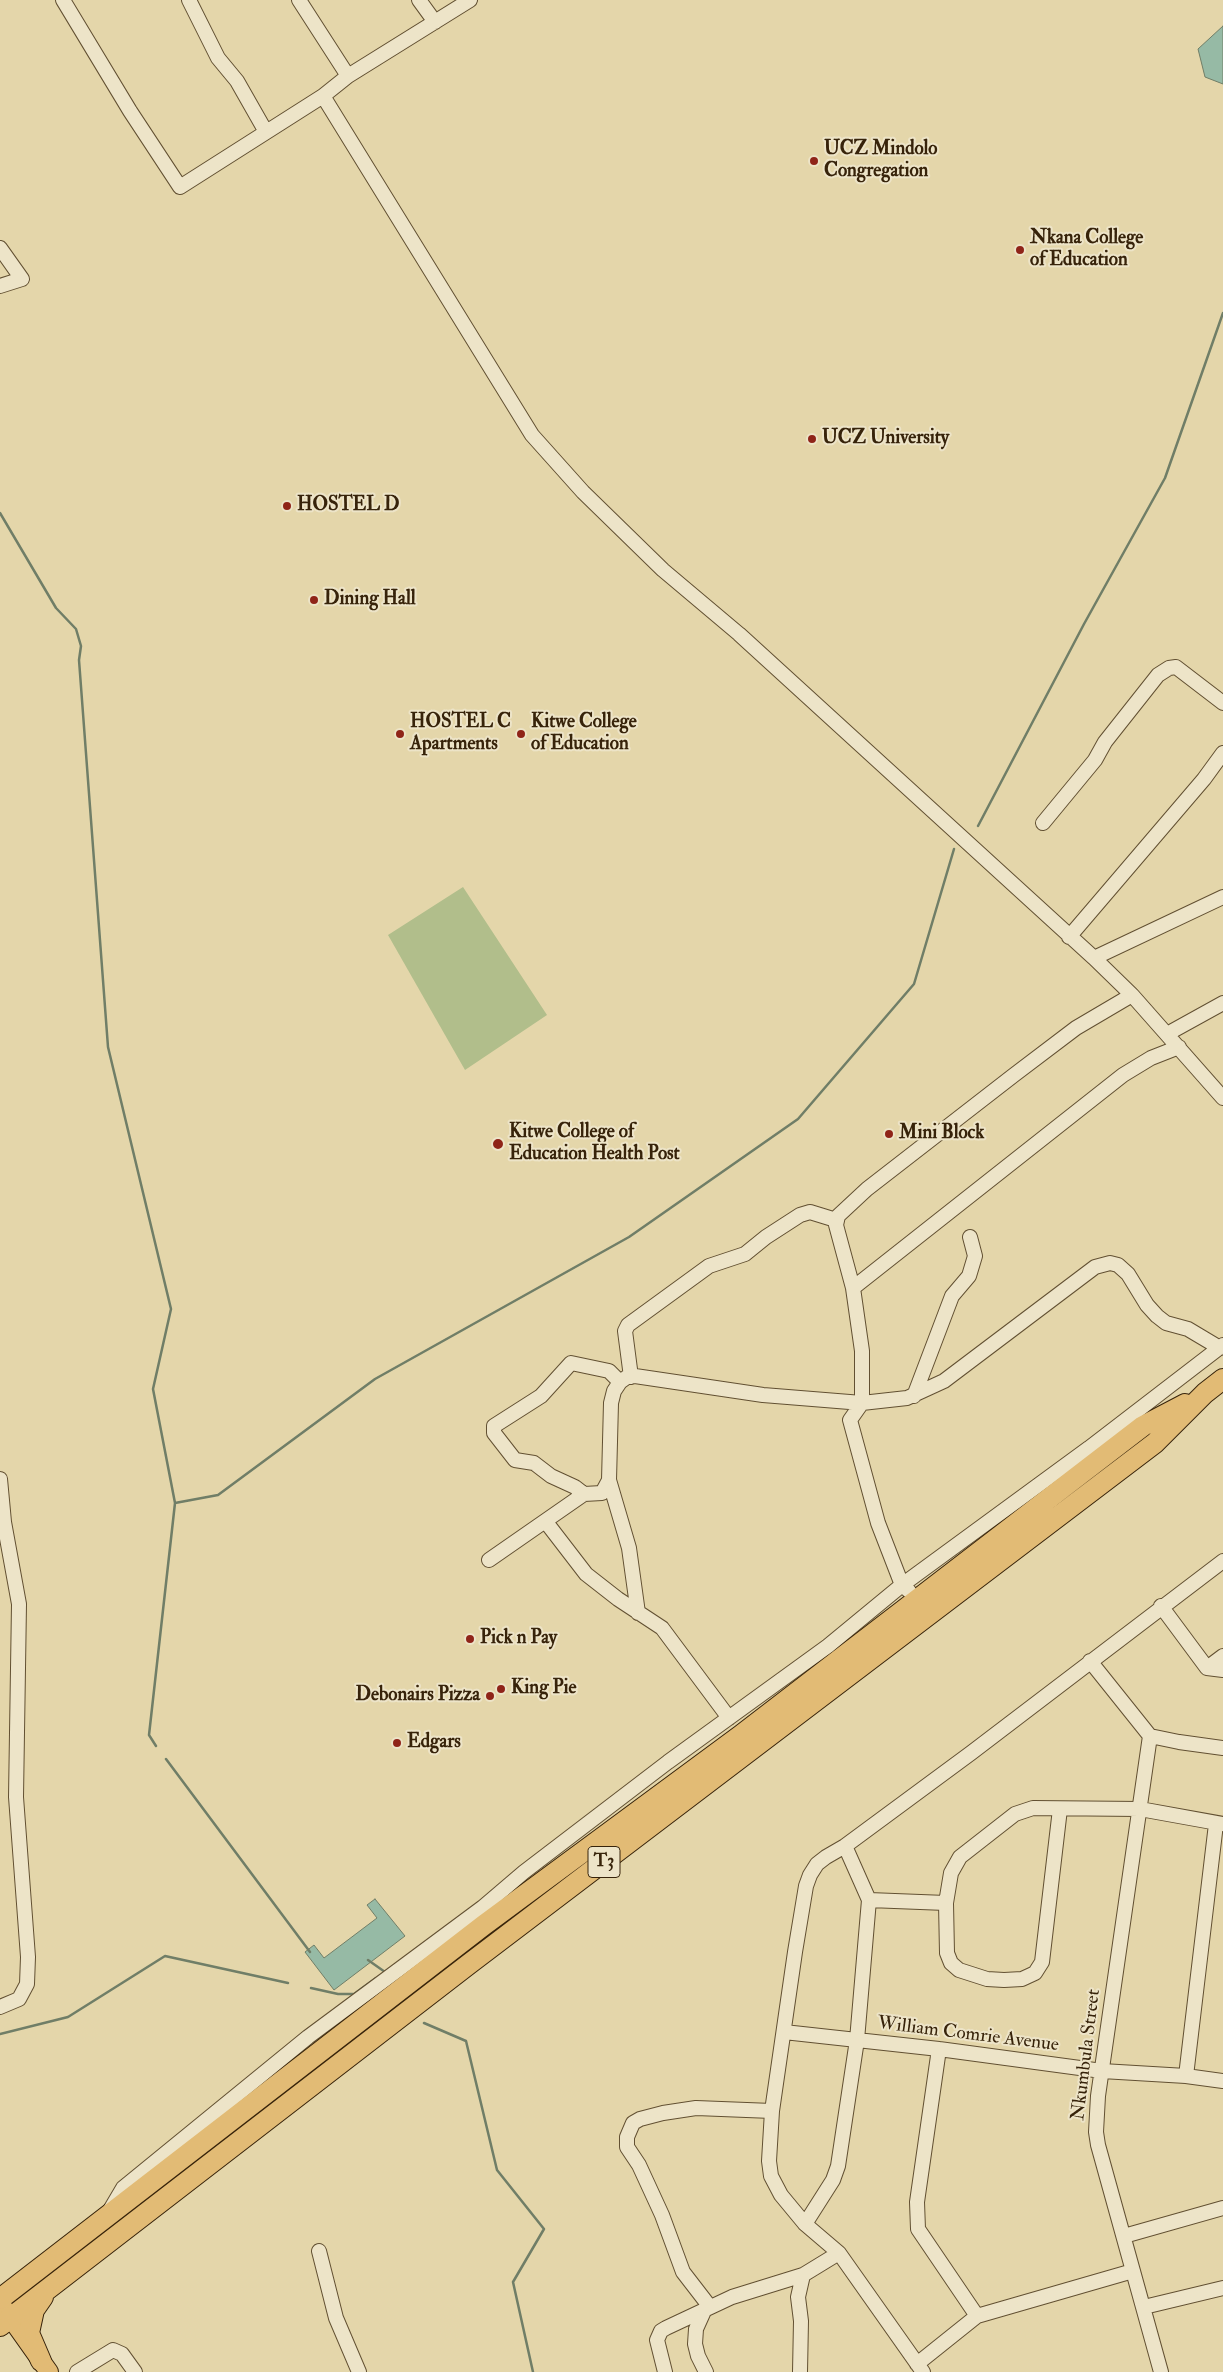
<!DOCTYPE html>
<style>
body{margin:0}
canvas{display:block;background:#e4d6aa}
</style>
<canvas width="1223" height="2372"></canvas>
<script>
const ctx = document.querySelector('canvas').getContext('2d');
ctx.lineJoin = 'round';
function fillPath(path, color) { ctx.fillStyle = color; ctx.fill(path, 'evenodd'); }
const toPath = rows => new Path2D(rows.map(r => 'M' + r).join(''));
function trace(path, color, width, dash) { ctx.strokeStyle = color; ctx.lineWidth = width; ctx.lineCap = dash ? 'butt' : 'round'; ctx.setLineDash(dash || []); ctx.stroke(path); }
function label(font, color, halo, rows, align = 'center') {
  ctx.font = font + ' "IM FELL Double Pica",serif'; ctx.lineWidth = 4; ctx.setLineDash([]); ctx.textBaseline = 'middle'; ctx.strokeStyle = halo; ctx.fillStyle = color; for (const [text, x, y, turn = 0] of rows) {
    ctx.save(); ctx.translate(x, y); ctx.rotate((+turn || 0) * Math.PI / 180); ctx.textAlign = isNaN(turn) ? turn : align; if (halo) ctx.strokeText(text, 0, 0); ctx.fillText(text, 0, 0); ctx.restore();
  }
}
fillPath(toPath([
 [463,887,547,1015,465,1070,388,935]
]), '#b1be8b');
const water = toPath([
 [1223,26,1223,84,1205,77,1198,49,1223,26],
 [375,1899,405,1936,334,1990,305,1952,314,1945,324,1958,377,1918,367,1905,375,1899]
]);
fillPath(water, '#96baa5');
trace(water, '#707e67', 1);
trace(toPath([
 [0,513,56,608,76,629,81,646,79,660,108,1047,171,1309,153,1389,175,1503,149,1735,156,1746],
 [978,826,1084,624,1165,478,1223,313],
 [175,1503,218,1495,375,1379,629,1237,798,1119,914,984,954,849],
 [166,1759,310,1952],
 [368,1960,385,1972],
 [311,1988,338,1994,354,1994,376,1978],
 [424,2023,466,2041,497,2170,544,2229,513,2282,533,2372],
 [0,2034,68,2017,165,1956,288,1983]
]), '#707e67', 2.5);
const minor = toPath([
 [63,0,130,111,180,187,323,96,532,435,583,492,663,570,739,634,1094,958,1132,995,1223,1098],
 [189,0,218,58,237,81,266,132],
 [299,0,348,76],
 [419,0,435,22],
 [323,96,348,76,470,0],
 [0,248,22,279,0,286],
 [1043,823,1095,760,1105,742,1158,675,1169,668,1176,667,1223,703],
 [1069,937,1204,779,1223,753],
 [1094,958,1223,897],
 [1167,1034,1223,1003],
 [853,1288,1123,1075,1151,1058,1179,1047],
 [631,1377,625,1331,628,1325,709,1266,745,1254,766,1237,800,1215,810,1212,836,1220],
 [914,1396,952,1296,969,1276,975,1256,970,1237],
 [0,1479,4,1522,19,1604,16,1797,28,1957,27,1984,19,1999,0,2007],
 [609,1480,629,1548,638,1613],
 [584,1494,575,1487,551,1476,534,1463,515,1460,494,1433,494,1426,541,1396,571,1363,609,1371,620,1382],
 [546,1522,586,1574,618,1599,662,1628,729,1718],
 [489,1560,584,1494,602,1493,609,1480,611,1403,614,1391,620,1382,627,1377,635,1376,763,1395,862,1403,907,1398,944,1381,1095,1267,1110,1263,1118,1265,1128,1274,1147,1305,1157,1316,1166,1323,1188,1329,1220,1348],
 [909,1591,902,1585,878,1523,850,1420,862,1403,862,1351,853,1288,836,1225,838,1216,867,1189,1014,1075,1076,1028,1132,995],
 [1161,1606,1207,1668,1223,1670],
 [1090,1661,1150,1736,1179,1742,1223,1748],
 [1207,1668,1223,1656],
 [1150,1736,1098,2096,1096,2132,1098,2145,1161,2372],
 [1060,1809,1042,1962,1035,1973,1022,1979,1004,1980,987,1979,959,1970,951,1963,947,1953,946,1903,951,1873,960,1857,1015,1814,1033,1808,1140,1809,1223,1824],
 [869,1900,946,1903],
 [484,1925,483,1907,524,1872,668,1762,828,1646,902,1585,1089,1448,1223,1345],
 [784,2032,939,2049,1102,2071,1186,2076,1223,2081],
 [939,2049,917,2202,918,2229,977,2316],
 [1186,2076,1216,1824],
 [110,2210,123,2188,308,2037,483,1907],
 [805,2224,833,2180,838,2166,857,2040,869,1900,845,1846],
 [1124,2236,1223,2208],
 [319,2251,336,2318,359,2372],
 [710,2307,683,2272,662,2215,639,2165,627,2147,627,2137,633,2123,640,2119,663,2113,696,2108,772,2111],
 [1144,2307,1223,2288],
 [705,2309,696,2329,695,2344,698,2356,706,2372],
 [917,2364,977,2316,1133,2271],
 [77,2372,113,2350,122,2354,135,2372],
 [665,2372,657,2340,661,2331,666,2328,732,2297,803,2275,839,2253],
 [800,2372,801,2321,798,2297,803,2275],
 [923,2372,839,2253,805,2224,781,2195,771,2176,769,2161,772,2111,795,1952,806,1886,810,1875,817,1864,826,1857,845,1846,971,1753,1223,1561]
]);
const major = toPath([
 [0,2303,49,2372]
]);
const highway = toPath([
 [0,2299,484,1925,741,1735,1143,1426,1185,1404],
 [0,2326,469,1964,1155,1443,1205,1393,1223,1379],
 [41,2361,29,2333,34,2310,43,2297]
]);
trace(minor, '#625032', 16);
trace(major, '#37230a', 20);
trace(highway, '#37230a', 22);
trace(minor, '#ede4c8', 14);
trace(major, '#e2bb75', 18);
trace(highway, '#e2bb75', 20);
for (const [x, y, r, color] of [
 [814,161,5,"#8f2418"],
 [1020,250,5,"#8f2418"],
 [812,439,5,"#8f2418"],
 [287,506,5,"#8f2418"],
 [314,600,5,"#8f2418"],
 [400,734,5,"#8f2418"],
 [521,734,5,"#8f2418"],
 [889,1134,5,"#8f2418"],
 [498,1144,6,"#8f2418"],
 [470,1639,5,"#8f2418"],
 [501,1689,5,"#8f2418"],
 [490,1696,5,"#8f2418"],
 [397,1743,5,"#8f2418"]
]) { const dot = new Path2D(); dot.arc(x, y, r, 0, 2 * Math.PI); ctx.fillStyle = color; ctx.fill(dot); trace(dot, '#ede4c8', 2); }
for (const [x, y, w] of [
 [604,1862,32]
]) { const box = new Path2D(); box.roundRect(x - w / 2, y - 15.5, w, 31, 4); ctx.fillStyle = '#ede4c8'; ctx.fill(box); trace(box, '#37230a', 1); }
label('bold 18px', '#37230a', null, [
 ["T3",604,1862]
]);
label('bold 19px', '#37230a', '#ede4c8', [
 ["UCZ Mindolo",824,150],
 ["Congregation",824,172],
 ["Nkana College",1030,239],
 ["of Education",1030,261],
 ["UCZ University",822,439],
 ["HOSTEL D",297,506],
 ["Dining Hall",324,600],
 ["HOSTEL C",410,723],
 ["Apartments",410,745],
 ["Kitwe College",531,723],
 ["of Education",531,745],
 ["Kitwe College of",509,1133],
 ["Education Health Post",509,1155],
 ["Mini Block",899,1134],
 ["Pick n Pay",480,1639],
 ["King Pie",511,1689],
 ["Debonairs Pizza",480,1696,"right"],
 ["Edgars",407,1743]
], 'left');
label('19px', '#37230a', '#ede4c8', [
 ["William Comrie Avenue",968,2035,7],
 ["Nkumbula Street",1087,2055,-83]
]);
</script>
